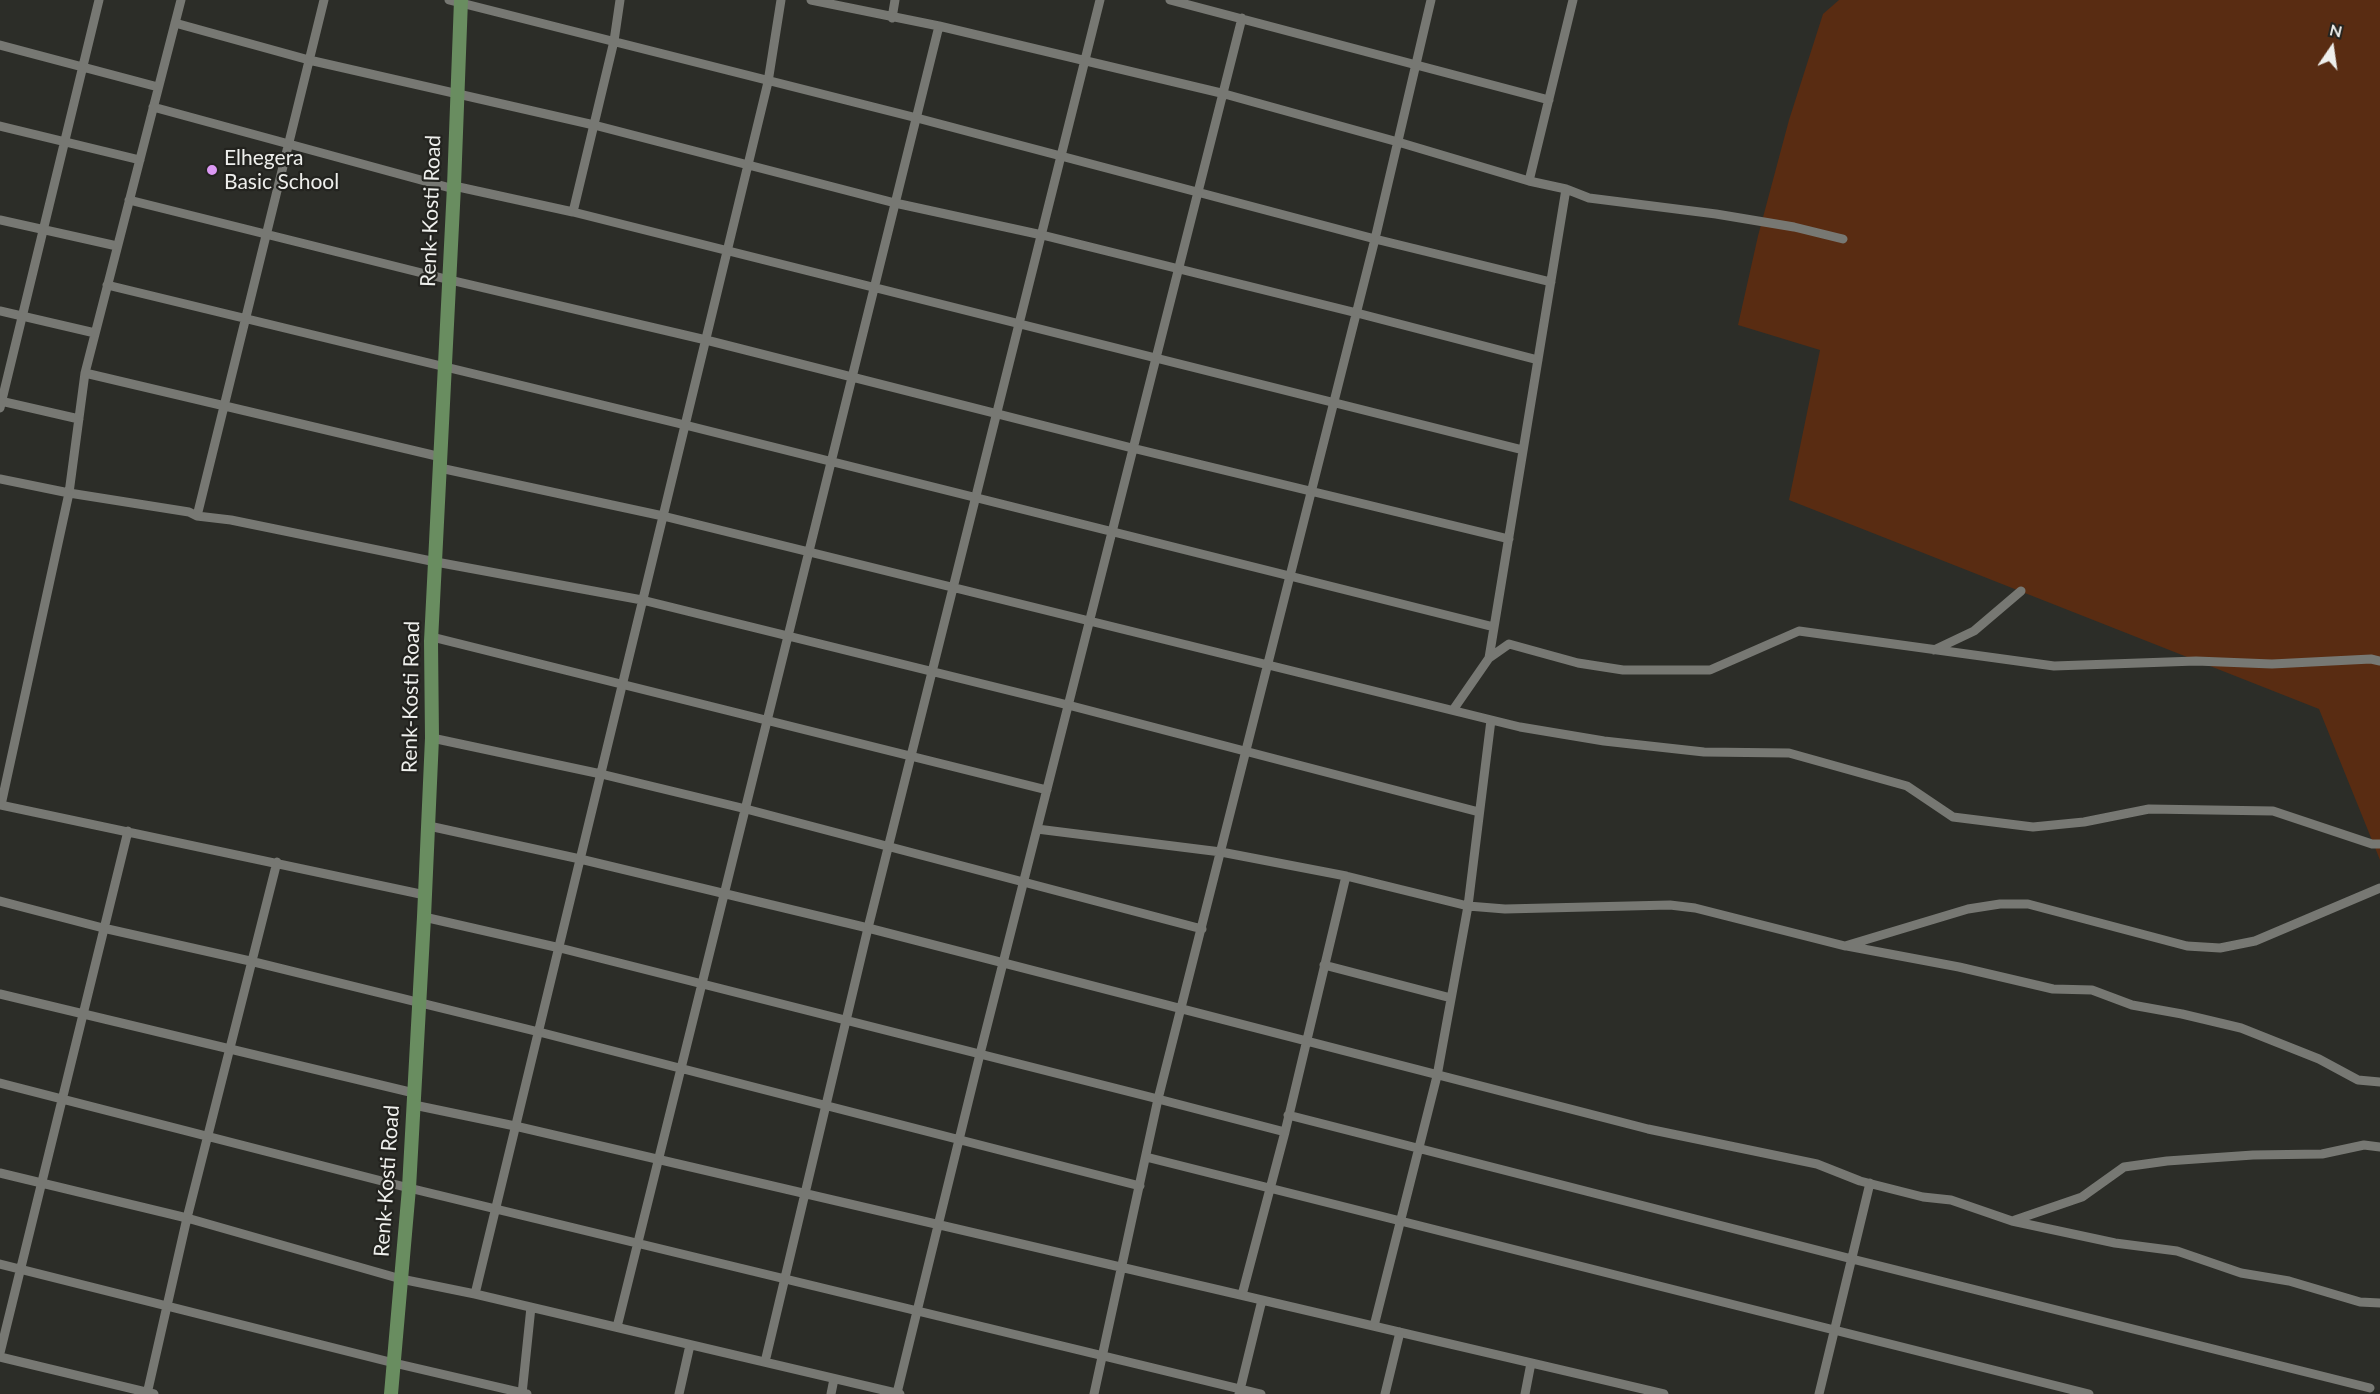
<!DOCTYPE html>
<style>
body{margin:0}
#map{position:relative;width:2380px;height:1394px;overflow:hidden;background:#2c2d28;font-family:Lato,sans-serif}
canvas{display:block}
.north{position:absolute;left:2302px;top:18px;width:60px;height:60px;-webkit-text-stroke:4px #23231f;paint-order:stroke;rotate:13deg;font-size:16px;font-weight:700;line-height:24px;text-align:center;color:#eeefec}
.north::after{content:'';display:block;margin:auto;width:21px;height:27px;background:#eeefec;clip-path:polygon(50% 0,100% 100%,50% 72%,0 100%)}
</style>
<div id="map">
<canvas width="2380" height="1394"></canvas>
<div class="north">N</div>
</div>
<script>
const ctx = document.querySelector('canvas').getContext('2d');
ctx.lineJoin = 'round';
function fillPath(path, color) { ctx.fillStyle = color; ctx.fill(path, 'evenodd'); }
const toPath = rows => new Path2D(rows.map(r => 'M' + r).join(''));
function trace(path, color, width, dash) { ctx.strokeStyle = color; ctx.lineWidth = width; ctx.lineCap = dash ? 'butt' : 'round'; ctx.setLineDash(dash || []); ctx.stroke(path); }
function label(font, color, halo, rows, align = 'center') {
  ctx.font = font + ' Lato,sans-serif'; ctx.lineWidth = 4.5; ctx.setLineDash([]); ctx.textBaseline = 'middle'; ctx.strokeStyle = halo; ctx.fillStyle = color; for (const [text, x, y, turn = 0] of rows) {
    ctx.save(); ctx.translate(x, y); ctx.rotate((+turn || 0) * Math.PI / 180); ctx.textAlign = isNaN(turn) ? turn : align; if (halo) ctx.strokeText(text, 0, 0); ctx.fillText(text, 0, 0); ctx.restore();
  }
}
fillPath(toPath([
 [1839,0,2380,0,2380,860,2319,709,1789,500,1820,350,1738,325,1758,236,1789,120,1823,14]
]), '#592c12');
trace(toPath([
 [449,0,917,118,1375,239,1551,282],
 [811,0,939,26,1221,93,1398,142,1529,181,1566,189,1589,198,1716,214,1794,227,1843,239],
 [1170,0,1549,100],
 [892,18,895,0],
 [175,23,309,60,594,125,895,203,1042,235,1357,313,1538,360],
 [0,45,158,87],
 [153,107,454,189],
 [0,126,140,160],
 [1529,181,1573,0],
 [454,186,573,212,1523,450],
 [129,200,450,280,706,340,1132,448,1509,539],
 [573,212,614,41,620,0],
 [0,220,117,246],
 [107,285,685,425,1494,627],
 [0,311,95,333],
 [85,373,441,457],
 [0,401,79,419],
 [0,408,99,0],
 [440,468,663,516,1520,727,1604,741,1704,752,1789,753,1907,786,1953,817,2033,827,2084,822,2149,809,2273,811,2372,844,2380,844],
 [0,479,69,493,189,512,197,516,231,520,436,562,642,600,1068,705,1479,812],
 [197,516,324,0],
 [432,637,1047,790],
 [1934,650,1974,631,2021,591],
 [1489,658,1566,189],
 [1453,710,1489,658,1509,644,1578,663,1623,670,1710,670,1799,631,2054,666,2196,661,2272,664,2371,659,2380,661],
 [432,738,601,774,746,809,1202,929],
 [0,805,425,895],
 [1,805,69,493,85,373,181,0],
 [429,826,580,859,868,928,1648,1129,1817,1164,1860,1181,1923,1197,1951,1200,2012,1221,2115,1243,2177,1251,2241,1273,2289,1281,2360,1302,2380,1303],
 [1037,829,1221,852,1346,876,1468,906,1505,909,1670,905,1695,908,1845,946,1968,909,2000,904,2028,904,2187,946,2220,948,2255,941,2380,888],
 [1346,876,1285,1132,1158,1099,1375,239,1431,0],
 [0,901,103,928,250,961,539,1032,1140,1186],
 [424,917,560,948,1158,1099,1094,1394],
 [1847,946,1959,967,2053,989,2092,990,2132,1005,2182,1014,2241,1028,2319,1059,2358,1080,2380,1082],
 [1324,965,1451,998],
 [0,994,414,1093],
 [0,1083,409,1188,1261,1394],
 [414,1105,515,1126,1262,1300,1239,1394],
 [1288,1115,1852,1259,2370,1388],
 [1146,1157,2089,1394],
 [0,1173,187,1218,401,1279,475,1294,768,82,781,0],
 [2015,1220,2082,1197,2124,1167,2167,1161,2253,1155,2322,1154,2364,1145,2380,1147],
 [0,1264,394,1363,527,1394],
 [475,1294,900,1394],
 [1242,1295,1285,1132],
 [1262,1300,1664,1394],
 [1374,1326,1437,1076,1468,906,1491,720],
 [617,1327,939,26],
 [0,1353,128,831],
 [0,1357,154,1394],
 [765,1362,868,928,1100,0],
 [897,1393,980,1054,1242,18],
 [147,1394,187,1218,277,862],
 [522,1394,531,1307],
 [679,1394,690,1345],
 [831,1394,834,1379],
 [1385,1394,1400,1332],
 [1525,1394,1531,1363],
 [1819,1394,1870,1183]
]), '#777873', 9);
trace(toPath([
 [391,1394,409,1188,424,917,432,738,431,641,454,186,461,0]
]), '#698d60', 14);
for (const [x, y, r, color] of [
 [212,170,6,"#dc99f4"]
]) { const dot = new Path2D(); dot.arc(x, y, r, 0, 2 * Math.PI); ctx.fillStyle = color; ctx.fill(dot); trace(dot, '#23231f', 2); }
label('21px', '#eeefec', '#23231f', [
 ["Elhegera",224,158],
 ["Basic School",224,182]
], 'left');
label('21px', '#eeefec', '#23231f', [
 ["Renk-Kosti Road",431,211,-88],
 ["Renk-Kosti Road",411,697,-89],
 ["Renk-Kosti Road",387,1181,-86]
]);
</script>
